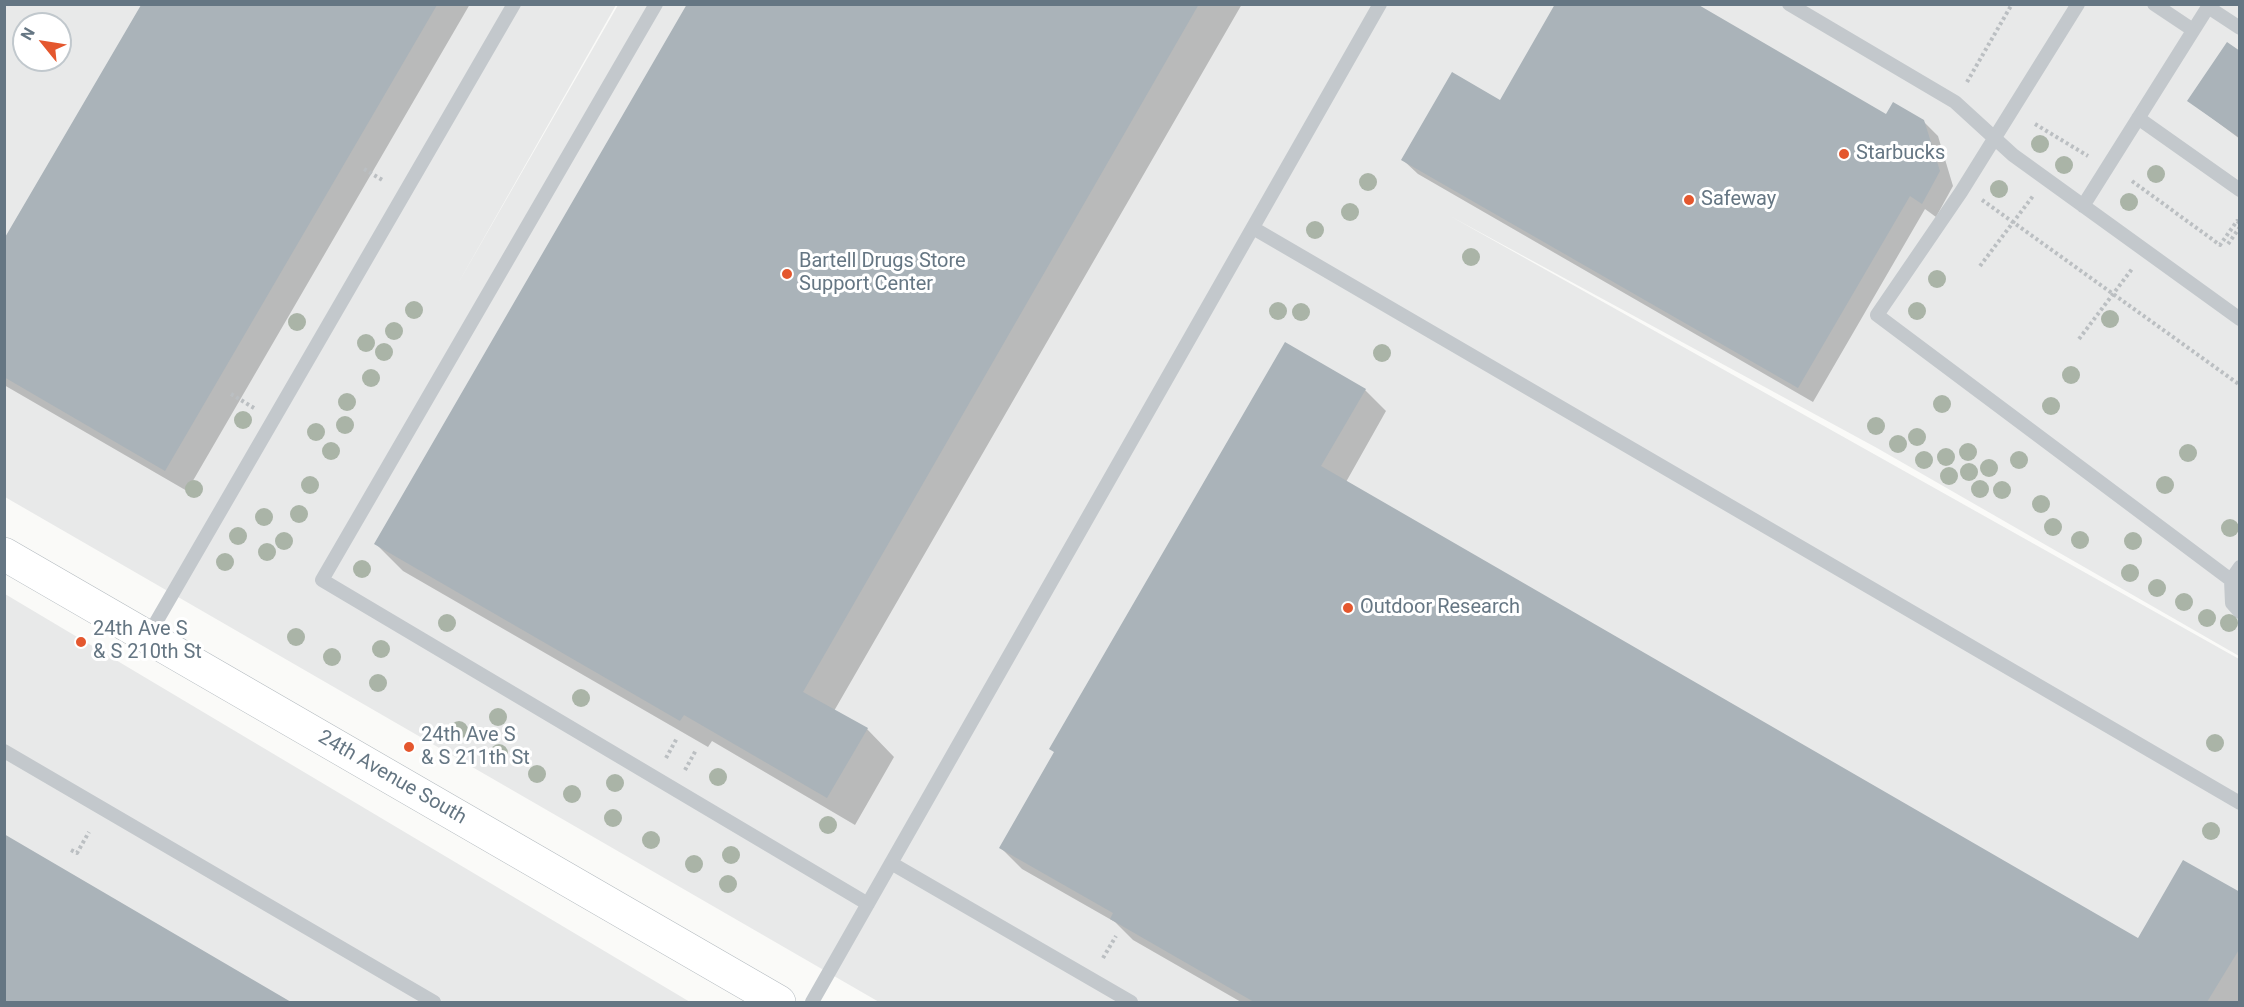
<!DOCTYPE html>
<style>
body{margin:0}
#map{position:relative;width:2244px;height:1007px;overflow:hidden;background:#fafaf8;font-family:Roboto,sans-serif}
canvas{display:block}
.frame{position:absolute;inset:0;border:6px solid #657683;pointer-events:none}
.north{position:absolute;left:12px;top:12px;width:60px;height:60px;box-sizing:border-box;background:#fff;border:2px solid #c1c8cd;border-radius:50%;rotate:300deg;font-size:16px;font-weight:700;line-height:24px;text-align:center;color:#657683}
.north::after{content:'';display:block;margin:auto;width:21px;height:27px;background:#e4572e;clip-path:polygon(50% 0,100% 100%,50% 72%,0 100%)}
</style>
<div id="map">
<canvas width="2244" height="1007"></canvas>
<div class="frame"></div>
<div class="north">N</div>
</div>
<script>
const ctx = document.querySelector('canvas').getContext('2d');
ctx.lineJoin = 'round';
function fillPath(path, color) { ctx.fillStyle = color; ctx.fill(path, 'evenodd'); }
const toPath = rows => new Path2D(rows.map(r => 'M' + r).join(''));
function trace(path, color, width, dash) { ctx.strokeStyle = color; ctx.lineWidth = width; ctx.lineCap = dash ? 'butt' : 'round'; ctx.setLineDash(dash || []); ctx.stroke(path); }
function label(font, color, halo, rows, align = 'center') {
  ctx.font = font + ' Roboto,sans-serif'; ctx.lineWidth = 6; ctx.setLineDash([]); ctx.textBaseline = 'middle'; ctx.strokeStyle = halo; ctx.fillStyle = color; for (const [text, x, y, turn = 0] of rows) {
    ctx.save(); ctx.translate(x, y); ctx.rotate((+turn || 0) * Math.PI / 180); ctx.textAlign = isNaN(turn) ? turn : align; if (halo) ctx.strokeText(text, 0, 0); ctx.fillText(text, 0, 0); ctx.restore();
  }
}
fillPath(toPath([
 [5,5,616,5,456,287,618,5,2239,5,2239,656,1877,448,1450,216,2239,659,2239,1002,879,1002,5,497],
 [24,24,60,24,60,60,24,60],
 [5,594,690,1002,5,1002]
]), '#e8e9e9');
fillPath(toPath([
 [143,4,470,4,187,491,4,385,4,242],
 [688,4,1242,4,834,711,867,729,894,757,855,825,712,741,708,747,403,571,376,544],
 [2240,53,2240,139,2189,101],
 [1500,102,1887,116,1923,121,1938,136,1953,186,1936,217,1925,209,1813,402,1418,174,1403,160],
 [1365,390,1386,411,1346,482,2138,940,2240,894,2240,1002,1241,1002,1133,940,1115,922,1022,869,1001,848],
 [4,836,288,1002,4,1002]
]), '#0003');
fillPath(toPath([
 [687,4,1199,4,803,692,868,728,827,798,684,715,680,721,374,544],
 [1555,4,1697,4,1886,114,1893,102,1924,120,1940,171,1922,204,1910,196,1798,388,1401,160,1452,72,1500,100],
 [141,5,437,5,165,471,4,377,4,239],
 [2227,42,2240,51,2240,138,2187,101],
 [1285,342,1366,389,1321,466,2138,938,2183,860,2240,892,2240,948,2207,1002,1254,1002,1110,919,1113,913,999,848,1054,752,1049,749],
 [4,834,291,1002,4,1002]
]), '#aab3b9');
const secondary = toPath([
 [4,554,779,1002]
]);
trace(secondary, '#b3babf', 34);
trace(toPath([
 [1967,82,2012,4],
 [2035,124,2088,156],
 [1932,148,1936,147],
 [364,169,384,181],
 [2132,181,2220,245,2237,221,2240,223],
 [1982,200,2240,385],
 [2228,244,2240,227],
 [1980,266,2033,196],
 [2079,339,2132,269],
 [231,394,254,408],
 [666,758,677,738],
 [685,770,696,750],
 [71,850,77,853,89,832],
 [1103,958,1116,936]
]), '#bbbfc2', 4, [3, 3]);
trace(toPath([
 [656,4,322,580,868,904],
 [1789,4,1955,102,2013,155,2240,319],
 [2078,4,1961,192,1877,315,2231,580,2240,567],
 [2154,4,2193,30],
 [2138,118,2240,190],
 [2083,206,2208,7,2240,28],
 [1253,228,2240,803],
 [2231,580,2232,603,2240,612],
 [148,636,514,4],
 [4,751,434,1002],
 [891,863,1131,1002],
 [812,1002,1380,4]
]), '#c3c8cc', 14);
trace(secondary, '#fff', 33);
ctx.fillStyle = '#aab4a7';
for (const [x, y] of [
 [2040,144],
 [2064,165],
 [2156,174],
 [1368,182],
 [1999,189],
 [2129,202],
 [1350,212],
 [1315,230],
 [1471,257],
 [1937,279],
 [414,310],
 [1278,311],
 [1917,311],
 [1301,312],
 [2110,319],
 [297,322],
 [394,331],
 [366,343],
 [384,352],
 [1382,353],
 [2071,375],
 [371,378],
 [347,402],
 [1942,404],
 [2051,406],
 [243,420],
 [345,425],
 [1876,426],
 [316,432],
 [1917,437],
 [1898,444],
 [331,451],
 [1968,452],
 [2188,453],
 [1946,457],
 [1924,460],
 [2019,460],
 [1989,468],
 [1969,472],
 [1949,476],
 [310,485],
 [2165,485],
 [194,489],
 [1980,489],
 [2002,490],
 [2041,504],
 [299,514],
 [264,517],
 [2053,527],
 [2230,528],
 [238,536],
 [2080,540],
 [284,541],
 [2133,541],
 [267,552],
 [225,562],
 [362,569],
 [2130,573],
 [2157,588],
 [2184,602],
 [2207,618],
 [447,623],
 [2229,623],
 [296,637],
 [381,649],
 [332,657],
 [378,683],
 [581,698],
 [498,717],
 [459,730],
 [2215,743],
 [499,753],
 [537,774],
 [718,777],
 [615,783],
 [572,794],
 [613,818],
 [828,825],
 [2211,831],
 [651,840],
 [731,855],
 [694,864],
 [728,884]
]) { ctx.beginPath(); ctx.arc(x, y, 9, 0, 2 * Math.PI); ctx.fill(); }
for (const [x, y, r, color] of [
 [1844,154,6,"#e4572e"],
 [1689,200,6,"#e4572e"],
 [787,274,6,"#e4572e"],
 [1348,608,6,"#e4572e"],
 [81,642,6,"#e4572e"],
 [409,747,6,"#e4572e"]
]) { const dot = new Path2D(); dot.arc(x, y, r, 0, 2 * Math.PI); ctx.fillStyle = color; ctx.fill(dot); trace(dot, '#fff', 2); }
label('20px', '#657683', '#fff', [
 ["Starbucks",1856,154],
 ["Safeway",1701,200],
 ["Bartell Drugs Store",799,262],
 ["Support Center",799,285],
 ["Outdoor Research",1360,608],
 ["24th Ave S",93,630],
 ["& S 210th St",93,653],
 ["24th Ave S",421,736],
 ["& S 211th St",421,759]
], 'left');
label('20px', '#657683', '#fff', [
 ["24th Avenue South",392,778,30]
]);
</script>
